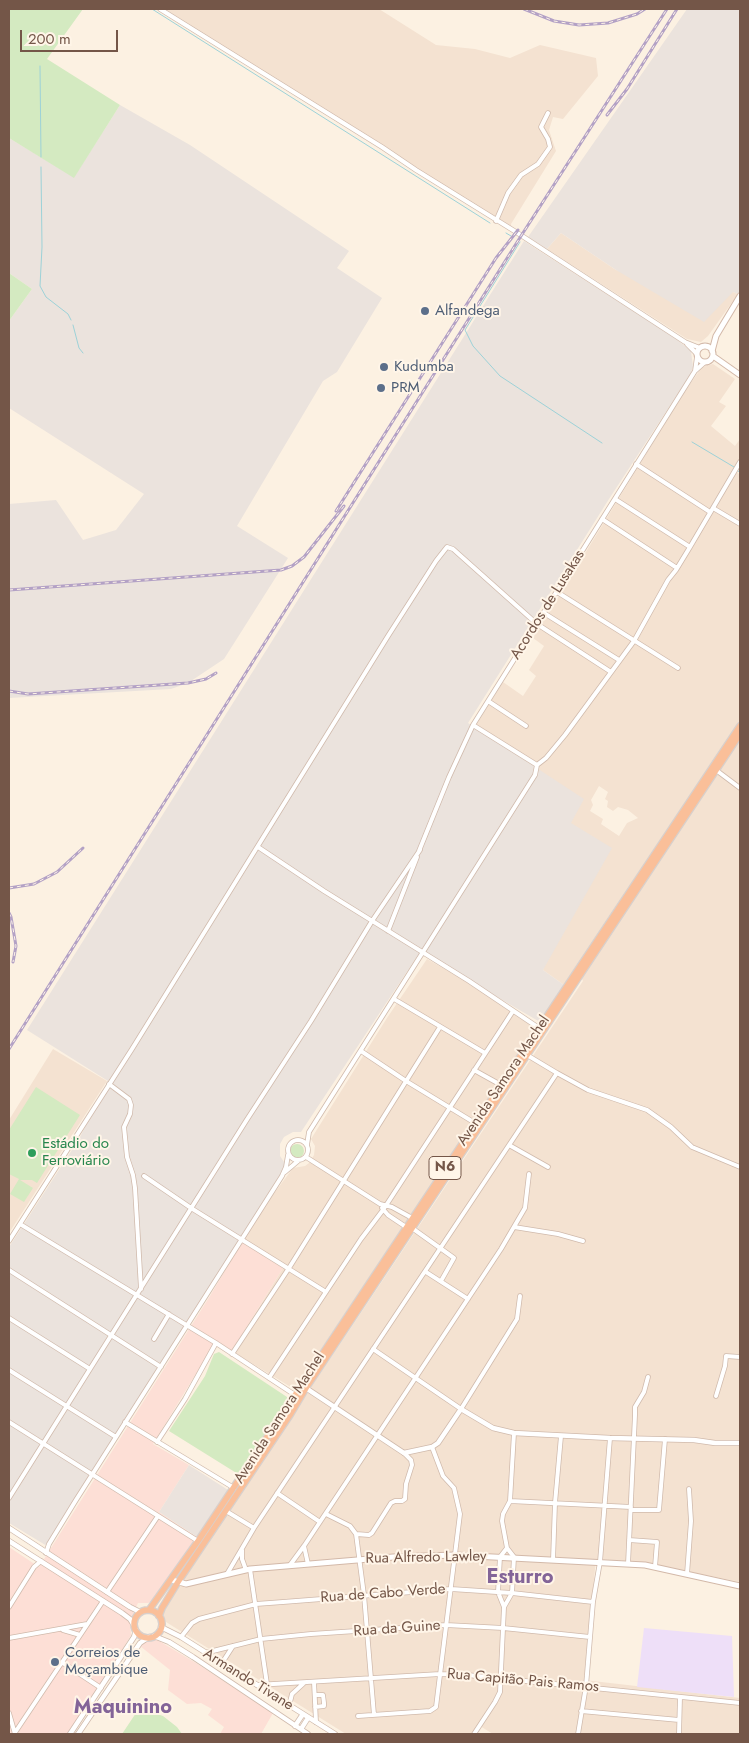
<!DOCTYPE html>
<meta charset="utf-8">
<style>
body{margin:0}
#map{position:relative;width:749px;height:1743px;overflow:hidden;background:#fcf1e2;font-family:Jost,sans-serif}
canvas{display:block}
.frame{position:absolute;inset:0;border:10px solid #745648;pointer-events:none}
.scale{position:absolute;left:20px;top:30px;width:98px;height:22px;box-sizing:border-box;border:2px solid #745648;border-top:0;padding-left:6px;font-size:15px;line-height:18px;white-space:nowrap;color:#745648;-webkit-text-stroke:4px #fff5e8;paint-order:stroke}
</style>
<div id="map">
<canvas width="749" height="1743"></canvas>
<div class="frame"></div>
<div class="scale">200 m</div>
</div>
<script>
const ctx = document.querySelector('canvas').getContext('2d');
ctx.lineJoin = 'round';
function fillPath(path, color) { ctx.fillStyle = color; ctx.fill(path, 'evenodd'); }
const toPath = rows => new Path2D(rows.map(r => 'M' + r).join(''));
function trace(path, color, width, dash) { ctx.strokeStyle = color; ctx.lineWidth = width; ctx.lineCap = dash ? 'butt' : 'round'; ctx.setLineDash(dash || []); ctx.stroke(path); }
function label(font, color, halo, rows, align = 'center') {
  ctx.font = font + ' Jost,sans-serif'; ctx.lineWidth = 4; ctx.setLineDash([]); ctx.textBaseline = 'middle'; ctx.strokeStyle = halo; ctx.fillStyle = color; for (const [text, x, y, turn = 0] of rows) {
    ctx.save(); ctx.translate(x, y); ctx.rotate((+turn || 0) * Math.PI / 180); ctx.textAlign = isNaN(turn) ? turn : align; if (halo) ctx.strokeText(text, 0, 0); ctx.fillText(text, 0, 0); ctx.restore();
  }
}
fillPath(toPath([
 [157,9,379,9,436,45,475,49,510,58,540,45,596,58,598,76,563,119,553,117,549,130,556,151,511,224,512,232],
 [561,233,616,270,733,292,738,294,708,336,701,342,687,339,547,249],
 [713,364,735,379,719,402,726,406,711,426,735,446,740,439,740,460,735,470,740,475,740,722,564,985,543,970,570,823,475,727,503,682,523,696,536,676,529,670,544,646,533,638,683,394,702,367],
 [599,786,608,792,605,799,608,801,607,807,613,811,618,807,628,810,638,818,627,823,619,836,601,824,603,819,590,811,593,805,591,800],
 [740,731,740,1582,671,1568,629,1561,596,1559,584,1680,740,1698,740,1734,493,1734,480,1726,475,1734,346,1734,166,1622,162,1610,583,981,581,977],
 [427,959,464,980,535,1027,446,1164,294,1389,232,1351,283,1268,242,1242,266,1204,293,1168,305,1166,309,1163,314,1155,315,1146,311,1139,387,1018],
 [53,1049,107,1081,9,1233,9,1120]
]), '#f4e2d1');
fillPath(toPath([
 [242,1242,283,1268,232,1351,216,1341,153,1444,189,1465,159,1512,197,1537,157,1600,148,1603,138,1603,130,1620,131,1635,115,1662,67,1734,9,1734,9,1547,39,1567,210,1296],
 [154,1638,196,1663,273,1713,261,1734,220,1734,224,1727,208,1715,212,1709,201,1703,187,1704,168,1690,170,1670,140,1646,143,1642]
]), '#fddfd6');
fillPath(toPath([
 [687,9,740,9,740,290,738,294,733,292,704,322,616,270,561,233,547,249,528,237],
 [120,105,190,145,349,251,337,268,382,298,337,372,323,381,237,526,288,558,224,659,188,683,171,689,9,698,9,504,56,500,83,540,116,530,144,494,9,408,9,321,32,289,9,273,9,138,74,177],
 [524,241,675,338,691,351,693,367,690,375,609,499,468,723,584,799,571,823,612,848,543,970,564,985,540,1022,420,952,301,1132,293,1132,284,1137,280,1144,280,1156,286,1165,47,1546,9,1523,9,1247,79,1139,108,1081,27,1030],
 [189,1465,228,1490,197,1537,159,1512]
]), '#ebe3dd');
fillPath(toPath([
 [644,1628,732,1636,734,1697,637,1687]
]), '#eedff8');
fillPath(toPath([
 [9,9,83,9,47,59,120,105,74,178,9,138],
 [9,273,32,289,9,321],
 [36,1087,80,1115,37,1183,32,1180,20,1180,33,1188,24,1202,10,1194,19,1179,9,1174,9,1130],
 '290 1151a7 7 0 1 1 14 0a7 7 0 1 1-14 0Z',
 [219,1352,287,1397,287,1400,238,1474,169,1431,205,1376,214,1354],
 [148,1711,163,1716,177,1727,182,1734,122,1734,136,1713]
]), '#d4eac1');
trace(toPath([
 [152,9,490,223],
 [40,66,41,157],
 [41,167,42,247,40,286,46,297,68,314,71,320],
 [506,233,511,236],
 [520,242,465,330,473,346,500,376,602,443],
 [73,325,79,348,83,353],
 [692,442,734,467],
 [738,471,740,472]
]), '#9dd2d8', 1);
const minor = toPath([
 [160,9,382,147,416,170,516,232,685,342,700,348],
 [496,221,508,193,521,175,538,164,550,147,548,139,541,127,548,113],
 [687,344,697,354],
 [695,371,697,357],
 [636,464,710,512],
 [615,499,690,547],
 [713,508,740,524],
 [602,519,677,568],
 [557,592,678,668],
 [544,613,619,660],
 [488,701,526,726],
 [473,725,537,765],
 [716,770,740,788],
 [258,847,324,891,469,981,539,1028],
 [419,851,449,777,473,725,695,371,705,362],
 [388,931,417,857],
 [394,999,485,1053],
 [361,1051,406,1081,475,1123],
 [527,1055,557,1073,588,1090,647,1110,671,1127,692,1147,740,1167],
 [474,1070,501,1085],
 [109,1084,129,1099,131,1105,130,1114,124,1127,127,1157,133,1175,135,1188,141,1289],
 '288 1150a10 10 0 1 1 20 0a10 10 0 1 1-20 0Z',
 [307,1145,309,1132,535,775,537,765,546,758,565,735,634,641,668,580,676,570,690,547,740,462],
 [509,1145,548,1167],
 [306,1157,380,1204,392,1207,412,1218],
 [285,1172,298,1161],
 [144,1176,191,1208,326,1292],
 [382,1208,388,1215,406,1227],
 [20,1224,216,1343,295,1395],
 [514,1227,558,1234,583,1241],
 [412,1228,454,1258,441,1281],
 [9,1241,132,1049,388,636,436,561,447,547,453,549,537,624,611,672],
 [9,1270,161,1367],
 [426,1272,468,1299],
 [9,1318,90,1369,246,1121,311,1021,372,921,420,850],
 [154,1339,169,1314],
 [373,1349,461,1409,517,1319,520,1296],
 [232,1354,289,1268,440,1027],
 [9,1370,116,1437],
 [269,1378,361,1239,383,1210,513,1011],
 [716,1396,725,1366,726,1356,740,1357],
 [9,1422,198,1541],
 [125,1422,234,1488],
 [157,1442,185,1399,216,1343],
 [277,1493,320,1522],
 [9,1498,90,1369],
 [510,1501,631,1507],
 [631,1510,659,1510,665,1439],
 [226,1511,254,1528],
 [326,1514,350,1526,356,1534,364,1595,374,1715],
 [356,1534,369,1535,372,1533,391,1503,395,1501,402,1501,405,1499,406,1484,412,1465,411,1460,404,1453],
 [629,1540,657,1542,655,1567],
 [304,1546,308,1564],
 [242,1550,242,1559,246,1570],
 [46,1553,49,1544,76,1500,282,1176,286,1167,288,1155],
 [553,1560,555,1503,561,1436],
 [628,1564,635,1415,635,1407,644,1392,648,1377],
 [290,1565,304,1546,501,1249,525,1208,529,1174],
 [250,1569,267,1684],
 [227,1574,254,1528,557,1073],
 [687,1574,691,1521,689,1489],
 [107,1592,158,1516],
 [9,1607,34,1567,41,1561],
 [504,1607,512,1593,514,1557,507,1548,502,1521,503,1514,510,1501,514,1433],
 [63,1630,80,1635],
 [181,1637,192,1623,199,1619,256,1604,283,1602,451,1589,512,1593,593,1602],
 [9,1638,87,1624],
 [205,1653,261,1639,311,1634,446,1625,503,1628,590,1637],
 [63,1663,101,1688],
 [222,1663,233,1646],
 [314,1682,316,1722],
 [257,1685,440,1674,467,1675,740,1703],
 [315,1695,323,1695,324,1703,324,1706,315,1707],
 [289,1706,292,1694,304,1683],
 [581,1711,679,1720],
 [9,1713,15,1734],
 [358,1716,430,1711,436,1707,460,1514,454,1488,443,1476,432,1447],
 [14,1734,103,1601],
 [474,1734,495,1702,500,1692,504,1607,498,1592,500,1557,507,1548],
 [578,1734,586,1686,593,1602,600,1562,610,1438],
 [679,1734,680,1697]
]);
const tertiary = toPath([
 [306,1388,404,1453,432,1447,438,1443,461,1409,493,1428,514,1433,610,1438,694,1440,715,1443,740,1443],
 [9,1528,130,1607,140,1612],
 [9,1541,122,1613,130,1619,134,1625],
 [161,1627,181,1637,335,1734],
 [154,1636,169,1642,193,1657,308,1734],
 [295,1726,303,1714],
 [301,1729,308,1718],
 [70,1734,134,1637,136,1630],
 [78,1734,140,1643,149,1637]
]);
const secondary = toPath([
 '697 354a8 8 0 1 1 16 0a8 8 0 1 1-16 0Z',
 [712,351,716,336,740,296],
 [713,356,740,375],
 [172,1580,186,1584,250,1569,393,1557,455,1555,645,1565,740,1586]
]);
const trunk = toPath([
 [149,1610,198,1541,740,726],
 '134 1624a14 14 0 1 1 28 0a14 14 0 1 1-28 0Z',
 [159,1616,162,1608,178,1582,290,1415,306,1388,740,734]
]);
trace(minor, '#d0baac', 5.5);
trace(tertiary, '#d0baac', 6);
trace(secondary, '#d3b9a9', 7);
trace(trunk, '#d8d0cc', 8);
trace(minor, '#fff', 4);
trace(tertiary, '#fff', 4.5);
trace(secondary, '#fff', 5);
trace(trunk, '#fabf99', 5.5);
const rail = toPath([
 [524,9,554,21,579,25,608,23,637,14,645,9],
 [607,115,627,89,677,9],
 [336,511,496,258,518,230],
 [9,590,281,570,292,566,304,557,344,506],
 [9,691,28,694,188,683,206,679,216,673],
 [9,888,34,884,57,872,83,848],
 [9,913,11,917,16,946,13,962],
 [9,1049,521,236,667,9]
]);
trace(rail, '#b3a1c5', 3);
trace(rail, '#fff5e8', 1, [4]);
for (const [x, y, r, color] of [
 [425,311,5,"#5c6f8a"],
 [384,367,5,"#5c6f8a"],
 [381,388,5,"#5c6f8a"],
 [32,1153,5,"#2e9e5b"],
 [55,1662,5,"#5c6f8a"]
]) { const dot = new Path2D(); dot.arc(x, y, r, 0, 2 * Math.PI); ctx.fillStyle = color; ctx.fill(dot); trace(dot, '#fff5e8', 2); }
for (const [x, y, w] of [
 [445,1168,32]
]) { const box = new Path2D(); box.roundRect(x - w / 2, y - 11.5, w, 23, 4); ctx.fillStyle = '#fff5e8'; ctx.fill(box); trace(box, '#745648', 1); }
label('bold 14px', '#745648', null, [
 ["N6",445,1168]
]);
label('15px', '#4e5e75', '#fff5e8', [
 ["Alfandega",435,311],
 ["Kudumba",394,367],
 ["PRM",391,388],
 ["Correios de",65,1653],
 ["Moçambique",65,1670]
], 'left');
label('15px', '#745648', '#fff5e8', [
 ["Acordos de Lusakas",548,605,-58],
 ["Avenida Samora Machel",504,1081,-56],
 ["Avenida Samora Machel",280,1418,-57],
 ["Rua Alfredo Lawley",426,1558,-1],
 ["Rua de Cabo Verde",383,1594,-4],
 ["Rua da Guine",397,1629,-4],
 ["Armando Tivane",248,1680,32],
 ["Rua Capitão Pais Ramos",523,1681,5]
]);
label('15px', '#27864d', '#fff5e8', [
 ["Estádio do",42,1144],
 ["Ferroviário",42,1161]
], 'left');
label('bold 20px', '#836498', '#fff5e8', [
 ["Esturro",520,1578],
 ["Maquinino",123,1708]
]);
</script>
